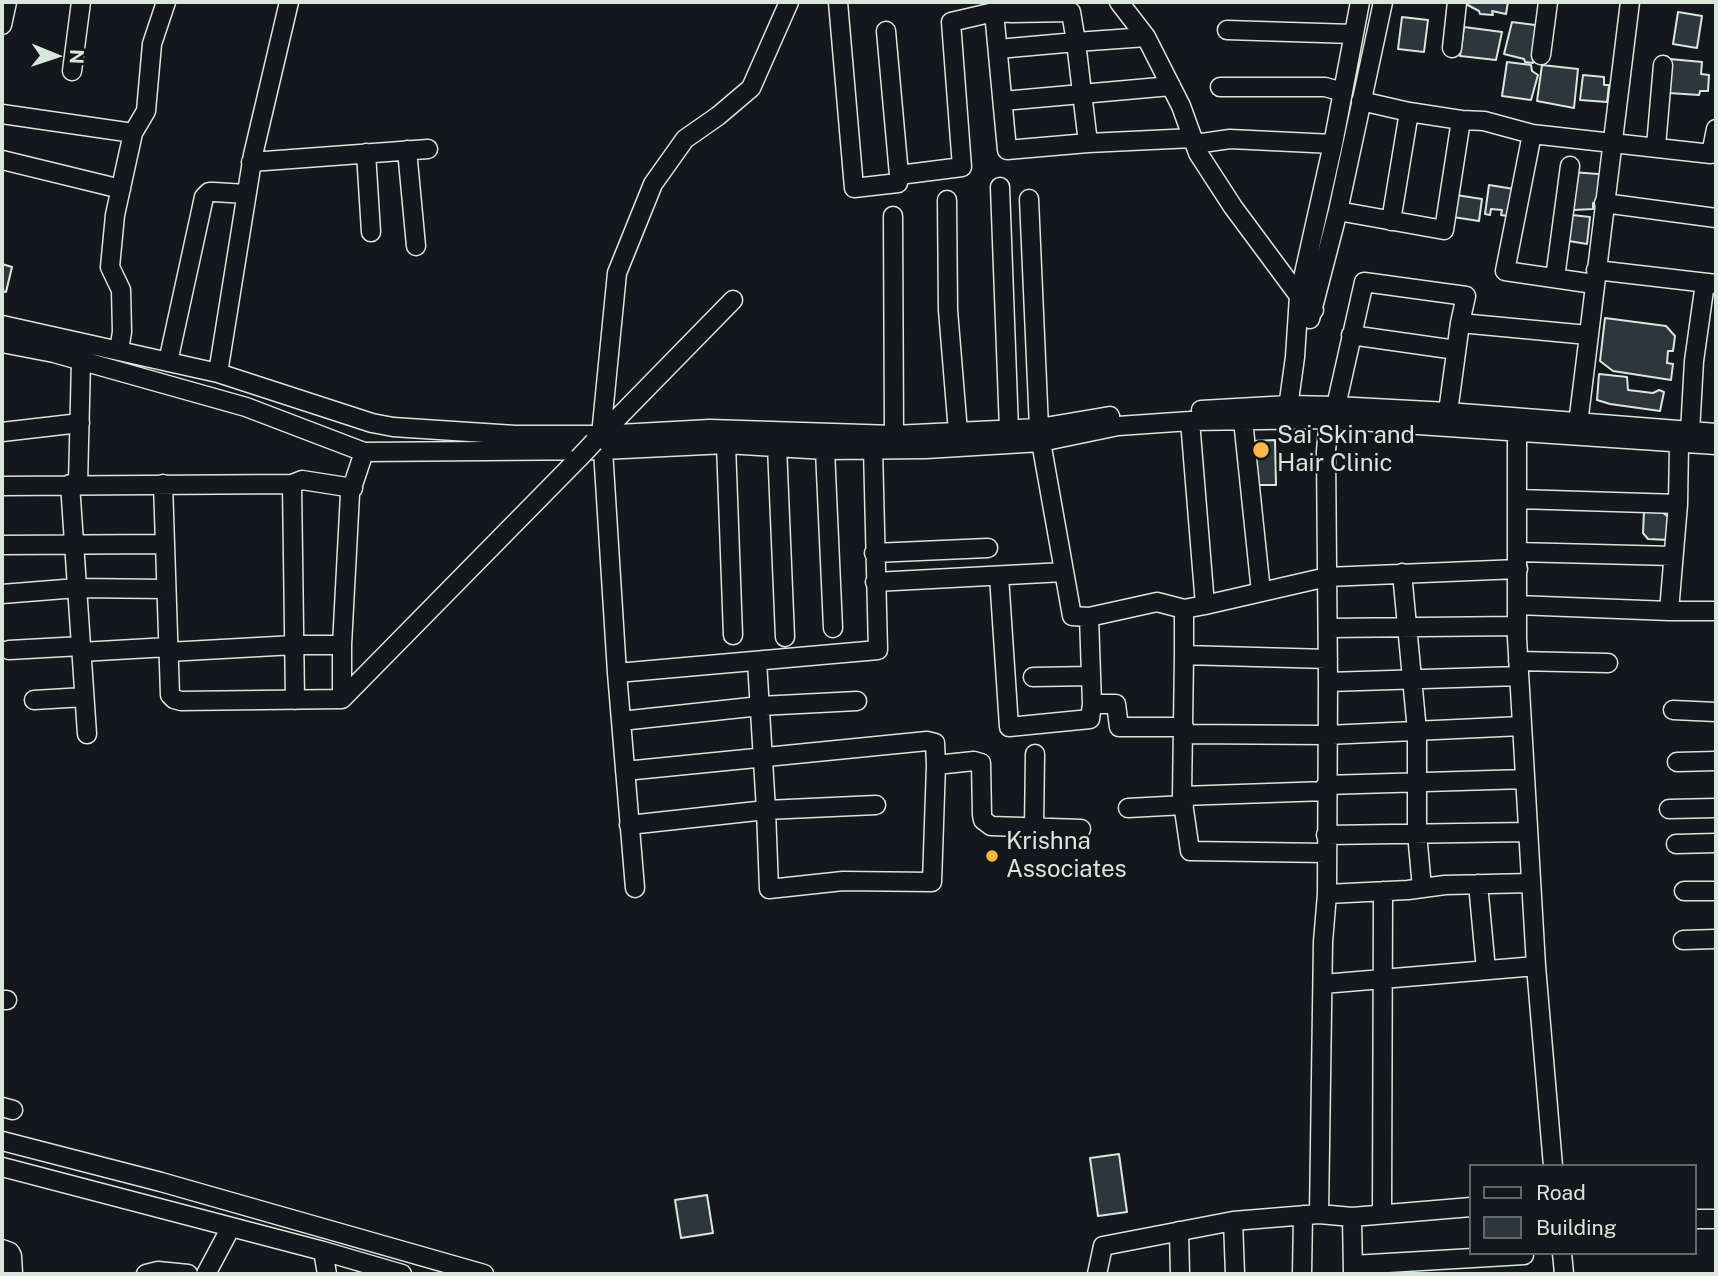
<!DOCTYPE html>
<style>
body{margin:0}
#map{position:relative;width:1718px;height:1276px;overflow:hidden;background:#14181c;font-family:"Public Sans",sans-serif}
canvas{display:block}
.frame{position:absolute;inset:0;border:4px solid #d8e6dc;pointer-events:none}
.legend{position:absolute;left:1469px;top:1164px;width:228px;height:91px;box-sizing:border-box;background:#14181c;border:2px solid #626a69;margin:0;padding:9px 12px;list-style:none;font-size:21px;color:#d8e6dc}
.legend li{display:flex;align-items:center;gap:14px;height:35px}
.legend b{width:35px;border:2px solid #626a69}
.north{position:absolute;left:21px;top:21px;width:70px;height:70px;-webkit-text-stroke:5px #14181c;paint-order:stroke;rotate:92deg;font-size:19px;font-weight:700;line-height:28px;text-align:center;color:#d8e6dc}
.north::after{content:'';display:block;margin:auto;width:24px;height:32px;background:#d8e6dc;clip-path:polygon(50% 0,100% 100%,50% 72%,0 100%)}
</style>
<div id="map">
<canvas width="1718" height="1276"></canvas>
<div class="frame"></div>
<ul class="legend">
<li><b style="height:9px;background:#14181c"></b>Road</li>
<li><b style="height:19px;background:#2c363c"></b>Building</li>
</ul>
<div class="north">N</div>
</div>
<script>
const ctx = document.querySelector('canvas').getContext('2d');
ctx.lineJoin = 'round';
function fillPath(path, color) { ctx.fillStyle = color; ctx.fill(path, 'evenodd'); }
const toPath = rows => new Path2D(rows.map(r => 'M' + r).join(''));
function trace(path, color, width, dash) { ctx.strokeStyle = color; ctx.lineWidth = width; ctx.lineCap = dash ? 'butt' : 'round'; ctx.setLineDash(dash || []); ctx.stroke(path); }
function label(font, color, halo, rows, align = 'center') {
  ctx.font = font + ' "Public Sans",sans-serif'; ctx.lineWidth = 5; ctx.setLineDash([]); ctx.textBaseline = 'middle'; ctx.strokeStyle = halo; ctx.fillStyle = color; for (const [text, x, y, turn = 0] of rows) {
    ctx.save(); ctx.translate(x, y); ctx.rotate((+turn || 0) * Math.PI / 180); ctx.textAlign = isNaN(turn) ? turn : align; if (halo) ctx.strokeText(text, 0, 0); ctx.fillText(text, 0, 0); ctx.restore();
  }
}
const building = toPath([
 [1462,2,1508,2,1506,14,1492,11,1493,15,1480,14,1479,11,1462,2],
 [1678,12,1702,16,1697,48,1673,44,1678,12],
 [1402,17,1428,20,1424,52,1398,49,1402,17],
 [1512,22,1535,25,1535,30,1540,33,1533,63,1525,62,1524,59,1504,54,1512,22],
 [1464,27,1502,32,1496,60,1460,56,1464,27],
 [1670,59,1702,62,1701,74,1709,75,1708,91,1700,91,1699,95,1669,93,1667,86,1670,59],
 [1507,62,1531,65,1532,71,1538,75,1531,100,1502,96,1507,62],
 [1542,65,1578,69,1574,108,1537,101,1542,65],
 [1583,75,1604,77,1604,85,1609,85,1607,102,1580,100,1583,75],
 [1572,172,1598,174,1603,177,1597,203,1593,203,1593,209,1573,210,1572,172],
 [1489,185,1514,189,1513,217,1501,215,1502,210,1491,209,1490,215,1485,214,1489,185],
 [1456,195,1482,199,1479,221,1453,217,1456,195],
 [1572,215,1590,217,1587,244,1569,241,1572,215],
 [2,264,12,267,6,292,2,291,2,264],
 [1605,318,1666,326,1675,336,1673,351,1668,351,1667,363,1673,364,1671,380,1613,371,1600,361,1605,318],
 [1599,374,1627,377,1628,390,1653,393,1659,390,1664,392,1660,411,1610,404,1597,400,1599,374],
 [1275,440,1276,485,1253,485,1252,441,1275,440],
 [1644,511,1663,513,1670,518,1669,540,1648,539,1643,533,1644,511],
 [1119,1154,1127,1212,1098,1216,1090,1158,1119,1154],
 [707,1195,713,1233,681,1238,675,1200,707,1195]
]);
fillPath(building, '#2c363c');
trace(building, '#d8e6dc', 2);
const minor = toPath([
 [838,2,854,188,898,183,899,175],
 [1119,2,1146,37,1181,106,1198,153,1233,207,1299,296,1314,310],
 [1012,13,994,12,1007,150,1088,143],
 [2,25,7,2],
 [1227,30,1353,34],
 [886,31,899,175,962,167,951,22,994,12],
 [1146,37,1076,42,1088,143,1193,138],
 [1452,48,1457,2],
 [998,49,1076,42,1071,12,1012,13,1011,2],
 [1541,55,1548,2],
 [72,71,81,2],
 [1220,87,1325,87,1343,92],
 [1003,101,1171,86],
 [1361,101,1409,112,1461,120,1484,121,1532,134,1711,154,1716,129],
 [2,114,133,133],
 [1532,134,1505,271,1594,284],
 [1195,144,1230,139,1333,144],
 [1656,146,1663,65],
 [407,150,416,246],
 [366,153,371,232],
 [2,160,121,189],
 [251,162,428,149],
 [1000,187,1009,430],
 [1029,199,1039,428],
 [947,200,948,310,958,432],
 [1604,203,1716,218],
 [1338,211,1444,230,1461,120],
 [893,216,894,435],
 [1391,221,1409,112],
 [1596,270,1716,284],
 [1555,278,1570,166],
 [1310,319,1338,211,1383,2],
 [2,325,218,373,372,423,393,427,515,435,601,435,710,429,894,435,1039,428,1110,416],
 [1351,335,1456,350],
 [2,343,54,353,246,407,364,452,603,450,726,444,825,450,926,449,1041,442,1118,426,1190,421,1329,419,1716,445],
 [119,350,122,332,121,290,110,267,115,215,133,133,146,111,152,44,166,2],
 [168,362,204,197,209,192,214,192,246,194],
 [218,373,253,155,289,2],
 [1336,406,1364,282,1466,296,1460,323],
 [1201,410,1289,405,1336,406,1448,412,1716,433],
 [1448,412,1460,323,1588,335],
 [1287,415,1295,357,1299,296,1333,144,1360,2],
 [1243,420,1261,592],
 [1517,431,1517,638,1536,966,1553,1166],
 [2,432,80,423],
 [1577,432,1630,2],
 [1690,432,1694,361,1705,283],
 [601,435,617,273,653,184,685,139,718,116,751,88,789,2],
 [599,437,733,300],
 [1041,442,1072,616,1089,617,1092,704,1116,704,1119,727,1184,727],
 [726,444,733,635],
 [777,446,785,637],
 [603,450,617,673,635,888],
 [825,450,833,628],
 [364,452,350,494,342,645,342,699,579,458],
 [70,484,87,734],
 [78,484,81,361],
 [163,484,170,695,174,699,181,701,342,699],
 [2,486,292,484],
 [1518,499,1678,504],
 [2,545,165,544],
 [1517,552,1673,556],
 [874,553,988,548],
 [1402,573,1417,731,1417,833,1422,888],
 [999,576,1009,727,1090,719,1092,704],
 [875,582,1064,572],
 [2,594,77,588,166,589],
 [1205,605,1327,577,1518,569],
 [1517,605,1669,611,1678,504,1679,444],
 [1669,611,1716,611],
 [1089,617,1157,602,1184,609],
 [1328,628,1517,626],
 [9,650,81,646],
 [81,652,168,647],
 [168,652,294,645,342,645],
 [1184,655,1184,609,1205,605,1190,421],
 [1518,661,1608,663],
 [617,673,878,650,873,449],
 [1033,677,1091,676],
 [1328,682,1519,676],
 [34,700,84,697],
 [295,700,292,484,302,480,353,488],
 [1673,710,1716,712],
 [621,721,760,706,857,701],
 [1184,734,1327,735,1522,726],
 [1677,762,1716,761],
 [936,765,974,761,981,763,982,815,983,820,991,826,1081,829],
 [625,771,927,741,935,743,936,765,932,882,843,881,769,889,766,810,876,805],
 [1326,785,1525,779],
 [1326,791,1182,796,1184,655,1328,659],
 [1182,796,1190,851,1326,853],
 [1128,808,1184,805],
 [1669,809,1716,808],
 [629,825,766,810,757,661],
 [1034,828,1035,754],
 [1326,835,1528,832],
 [1676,844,1716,843],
 [1478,884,1486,970],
 [1684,891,1716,891],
 [1327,894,1328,682,1326,451,1329,419],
 [1683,940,1716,939],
 [1323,984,1536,966],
 [2,1000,7,1000],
 [2,1107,13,1110],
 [2,1141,161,1182,484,1274],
 [2,1167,323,1251,402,1274],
 [1382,1213,1383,891],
 [1319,1214,1323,942,1327,894,1408,890,1445,885,1531,883],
 [1695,1219,1716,1219],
 [1233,1221,1235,1274],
 [1179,1231,1180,1274],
 [2,1249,10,1252,12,1256,13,1274],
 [323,1251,327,1274],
 [1562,1253,1564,1274],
 [1353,1265,1524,1255],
 [146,1274,158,1271,188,1274],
 [206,1274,231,1227],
 [1097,1274,1103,1246,1233,1221,1319,1214,1352,1217],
 [1302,1274,1303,1215],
 [1353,1274,1352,1217,1471,1207]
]);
trace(minor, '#d8e6dc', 21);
trace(minor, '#14181c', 18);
const minorBridge = toPath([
 [579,458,594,442]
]);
trace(minorBridge, '#d8e6dc', 21, []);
trace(minorBridge, '#14181c', 18);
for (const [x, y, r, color] of [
 [1261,450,9,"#ffb74d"],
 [992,856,7,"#ffb74d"]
]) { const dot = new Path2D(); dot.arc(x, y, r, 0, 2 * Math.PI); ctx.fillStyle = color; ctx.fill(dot); trace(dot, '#14181c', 2.5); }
label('24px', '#d8e6dc', '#14181c', [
 ["Sai Skin and",1277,436],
 ["Hair Clinic",1277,464],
 ["Krishna",1006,842],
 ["Associates",1006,870]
], 'left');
</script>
